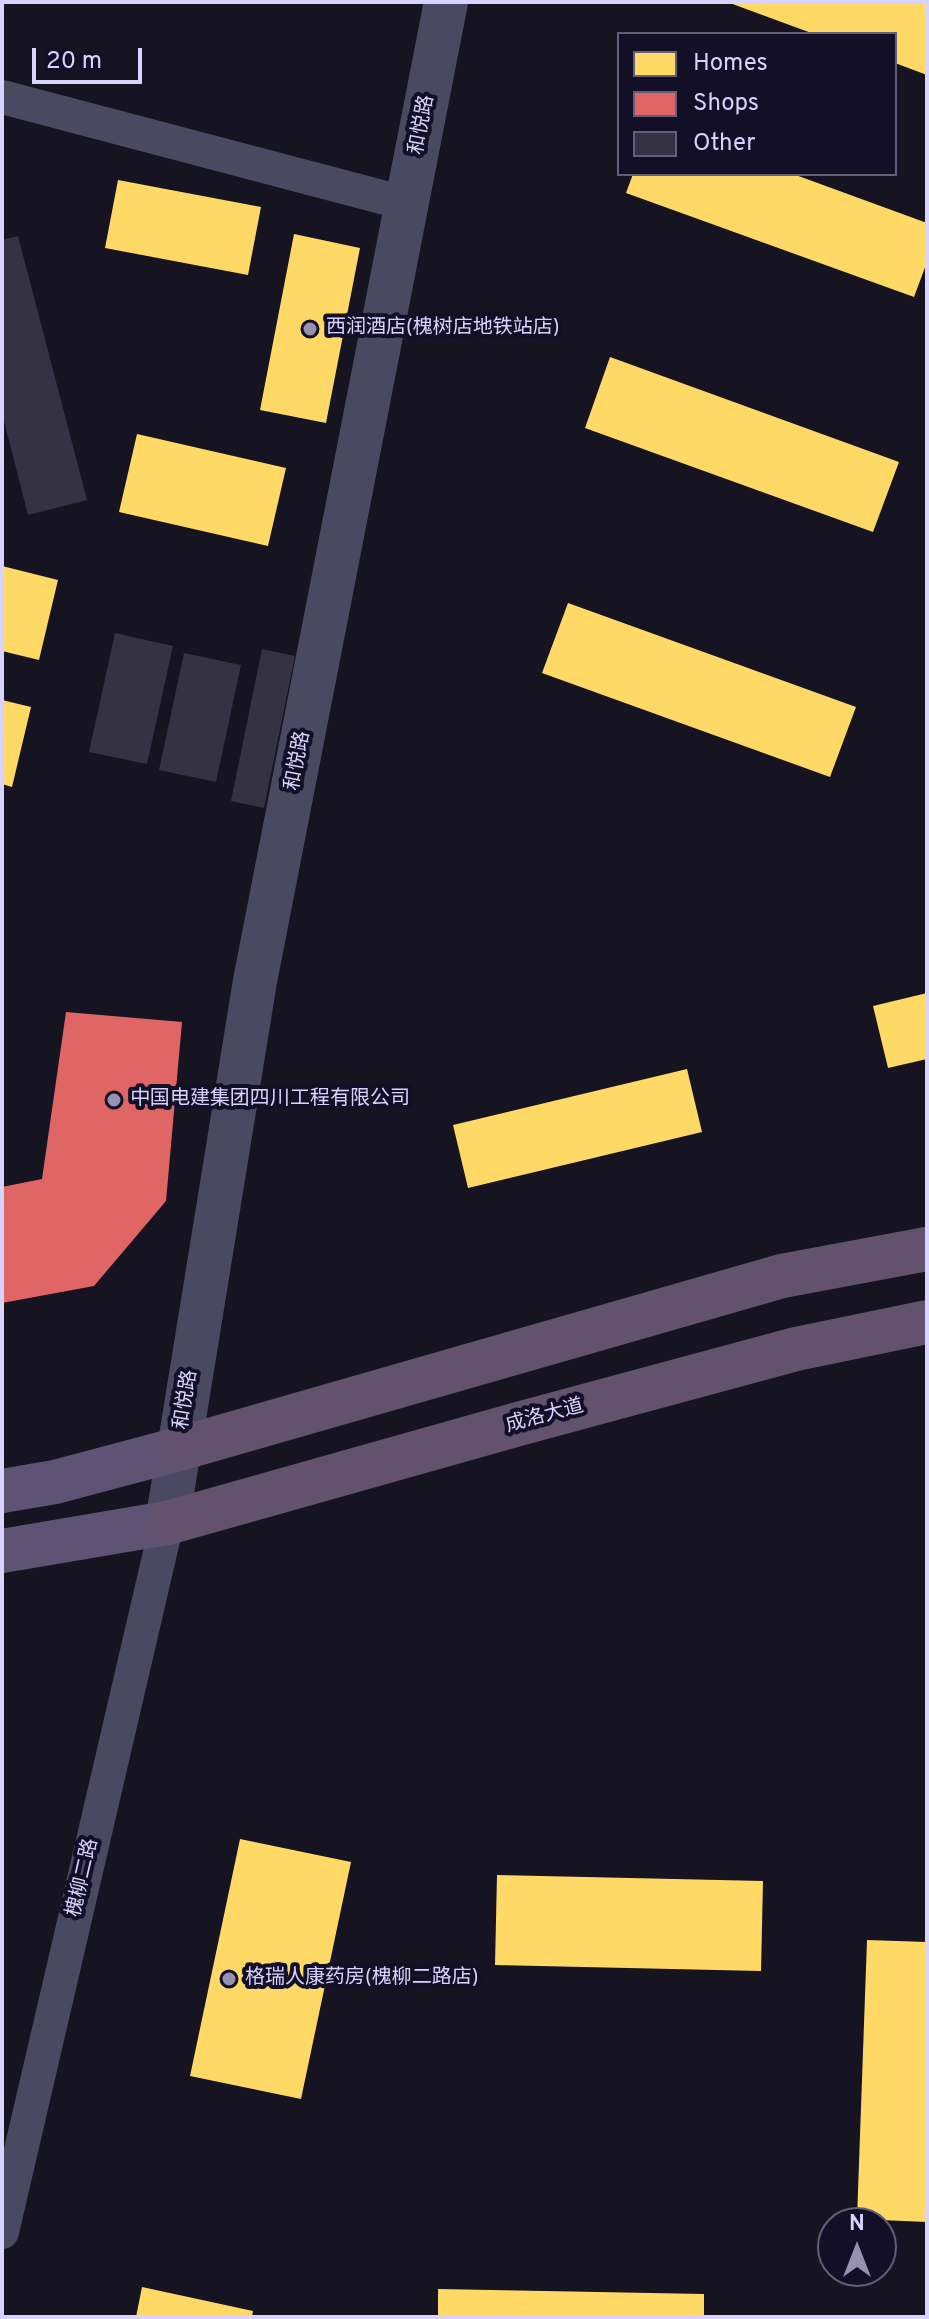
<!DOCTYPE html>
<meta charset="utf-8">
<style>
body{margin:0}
#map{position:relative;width:929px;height:2319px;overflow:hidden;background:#161421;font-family:Overpass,sans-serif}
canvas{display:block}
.frame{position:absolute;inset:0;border:4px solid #d9d4ff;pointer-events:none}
.legend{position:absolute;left:617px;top:32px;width:280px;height:144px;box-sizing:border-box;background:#130f26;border:2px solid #625e7d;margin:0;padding:10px 14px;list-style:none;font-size:24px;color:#d9d4ff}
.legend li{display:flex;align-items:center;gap:16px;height:40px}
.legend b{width:40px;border:2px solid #625e7d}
.north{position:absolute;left:817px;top:2207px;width:80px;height:80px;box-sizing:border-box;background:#130f26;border:2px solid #625e7d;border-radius:50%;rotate:0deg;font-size:22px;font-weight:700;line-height:32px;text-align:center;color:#d9d4ff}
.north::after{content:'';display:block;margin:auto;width:28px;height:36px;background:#9591b1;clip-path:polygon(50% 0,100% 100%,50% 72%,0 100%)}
.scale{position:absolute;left:32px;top:48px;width:110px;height:36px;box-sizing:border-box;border:4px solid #d9d4ff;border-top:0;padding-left:10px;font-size:24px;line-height:28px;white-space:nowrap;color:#d9d4ff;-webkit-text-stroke:6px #130f26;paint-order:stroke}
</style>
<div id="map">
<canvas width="929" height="2319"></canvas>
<div class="frame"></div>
<ul class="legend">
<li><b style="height:22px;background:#ffd966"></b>Homes</li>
<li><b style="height:22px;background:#e06666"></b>Shops</li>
<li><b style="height:22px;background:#343243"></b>Other</li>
</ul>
<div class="north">N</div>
<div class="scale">20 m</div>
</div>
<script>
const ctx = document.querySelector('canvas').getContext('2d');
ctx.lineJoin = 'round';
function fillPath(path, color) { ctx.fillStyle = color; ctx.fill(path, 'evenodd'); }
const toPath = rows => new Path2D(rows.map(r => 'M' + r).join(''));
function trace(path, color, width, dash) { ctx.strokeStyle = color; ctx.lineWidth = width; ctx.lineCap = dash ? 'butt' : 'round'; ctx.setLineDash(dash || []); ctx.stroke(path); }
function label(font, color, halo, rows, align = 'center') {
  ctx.font = font + ' Overpass,"Noto Sans SC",sans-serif'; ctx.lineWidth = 8; ctx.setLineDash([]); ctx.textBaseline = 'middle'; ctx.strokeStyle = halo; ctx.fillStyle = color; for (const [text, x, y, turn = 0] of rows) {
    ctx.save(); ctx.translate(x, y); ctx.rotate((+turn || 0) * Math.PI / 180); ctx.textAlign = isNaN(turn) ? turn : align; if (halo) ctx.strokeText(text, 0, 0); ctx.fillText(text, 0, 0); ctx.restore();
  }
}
fillPath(toPath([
 [727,2,927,2,927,75,895,63,895,34,814,34],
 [633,174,793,174,927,223,927,262,914,297,626,193],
 [118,180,261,207,248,275,105,248],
 [294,234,360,248,326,423,260,410],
 [610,357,899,462,873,532,585,428],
 [137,434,286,468,268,546,119,512],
 [2,566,58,580,39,660,2,651],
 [568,603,856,707,830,777,542,673],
 [2,700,31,707,12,787,2,784],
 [927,993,927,1059,888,1068,873,1006],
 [687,1069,702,1132,468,1188,453,1125],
 [240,1839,351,1862,301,2099,190,2076],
 [497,1875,763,1881,761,1971,495,1965],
 [867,1940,927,1942,927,2222,857,2219],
 [142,2287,253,2311,252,2317,136,2317],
 [438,2289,704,2294,704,2317,438,2317]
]), '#ffd966');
fillPath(toPath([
 [66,1012,182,1022,166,1201,94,1286,2,1303,2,1187,42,1179]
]), '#e06666');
fillPath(toPath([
 [18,236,87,500,28,515,2,413,2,240],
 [115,633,173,646,147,764,89,752],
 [262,649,295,656,264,808,231,801],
 [184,653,241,665,216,782,159,770]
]), '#343243');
trace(toPath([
 [2,97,408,204],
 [2,2232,167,1523]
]), '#4a4962', 34);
trace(toPath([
 [167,1523,255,981,446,2]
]), '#4a4962', 44);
trace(toPath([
 [2,1491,55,1482,179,1449],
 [2,1551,167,1523]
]), '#5e5373', 44);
trace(toPath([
 [179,1449,782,1276,927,1249],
 [167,1523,522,1423,796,1349,927,1322]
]), '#62526e', 44);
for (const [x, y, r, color] of [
 [310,329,8,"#9591b1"],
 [114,1100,8,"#9591b1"],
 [229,1979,8,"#9591b1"]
]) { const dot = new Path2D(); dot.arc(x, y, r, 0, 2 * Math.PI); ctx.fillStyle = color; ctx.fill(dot); trace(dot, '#130f26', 3); }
label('20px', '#d9d4ff', '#130f26', [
 ["和悦路",423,125,-79],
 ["和悦路",299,761,-79],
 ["和悦路",187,1400,-81],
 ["成洛大道",545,1417,-15],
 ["槐柳二路",84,1878,-77]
]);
label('20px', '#d9d4ff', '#130f26', [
 ["西润酒店(槐树店地铁站店)",326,329],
 ["中国电建集团四川工程有限公司",130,1100],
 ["格瑞人康药房(槐柳二路店)",245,1979]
], 'left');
</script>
